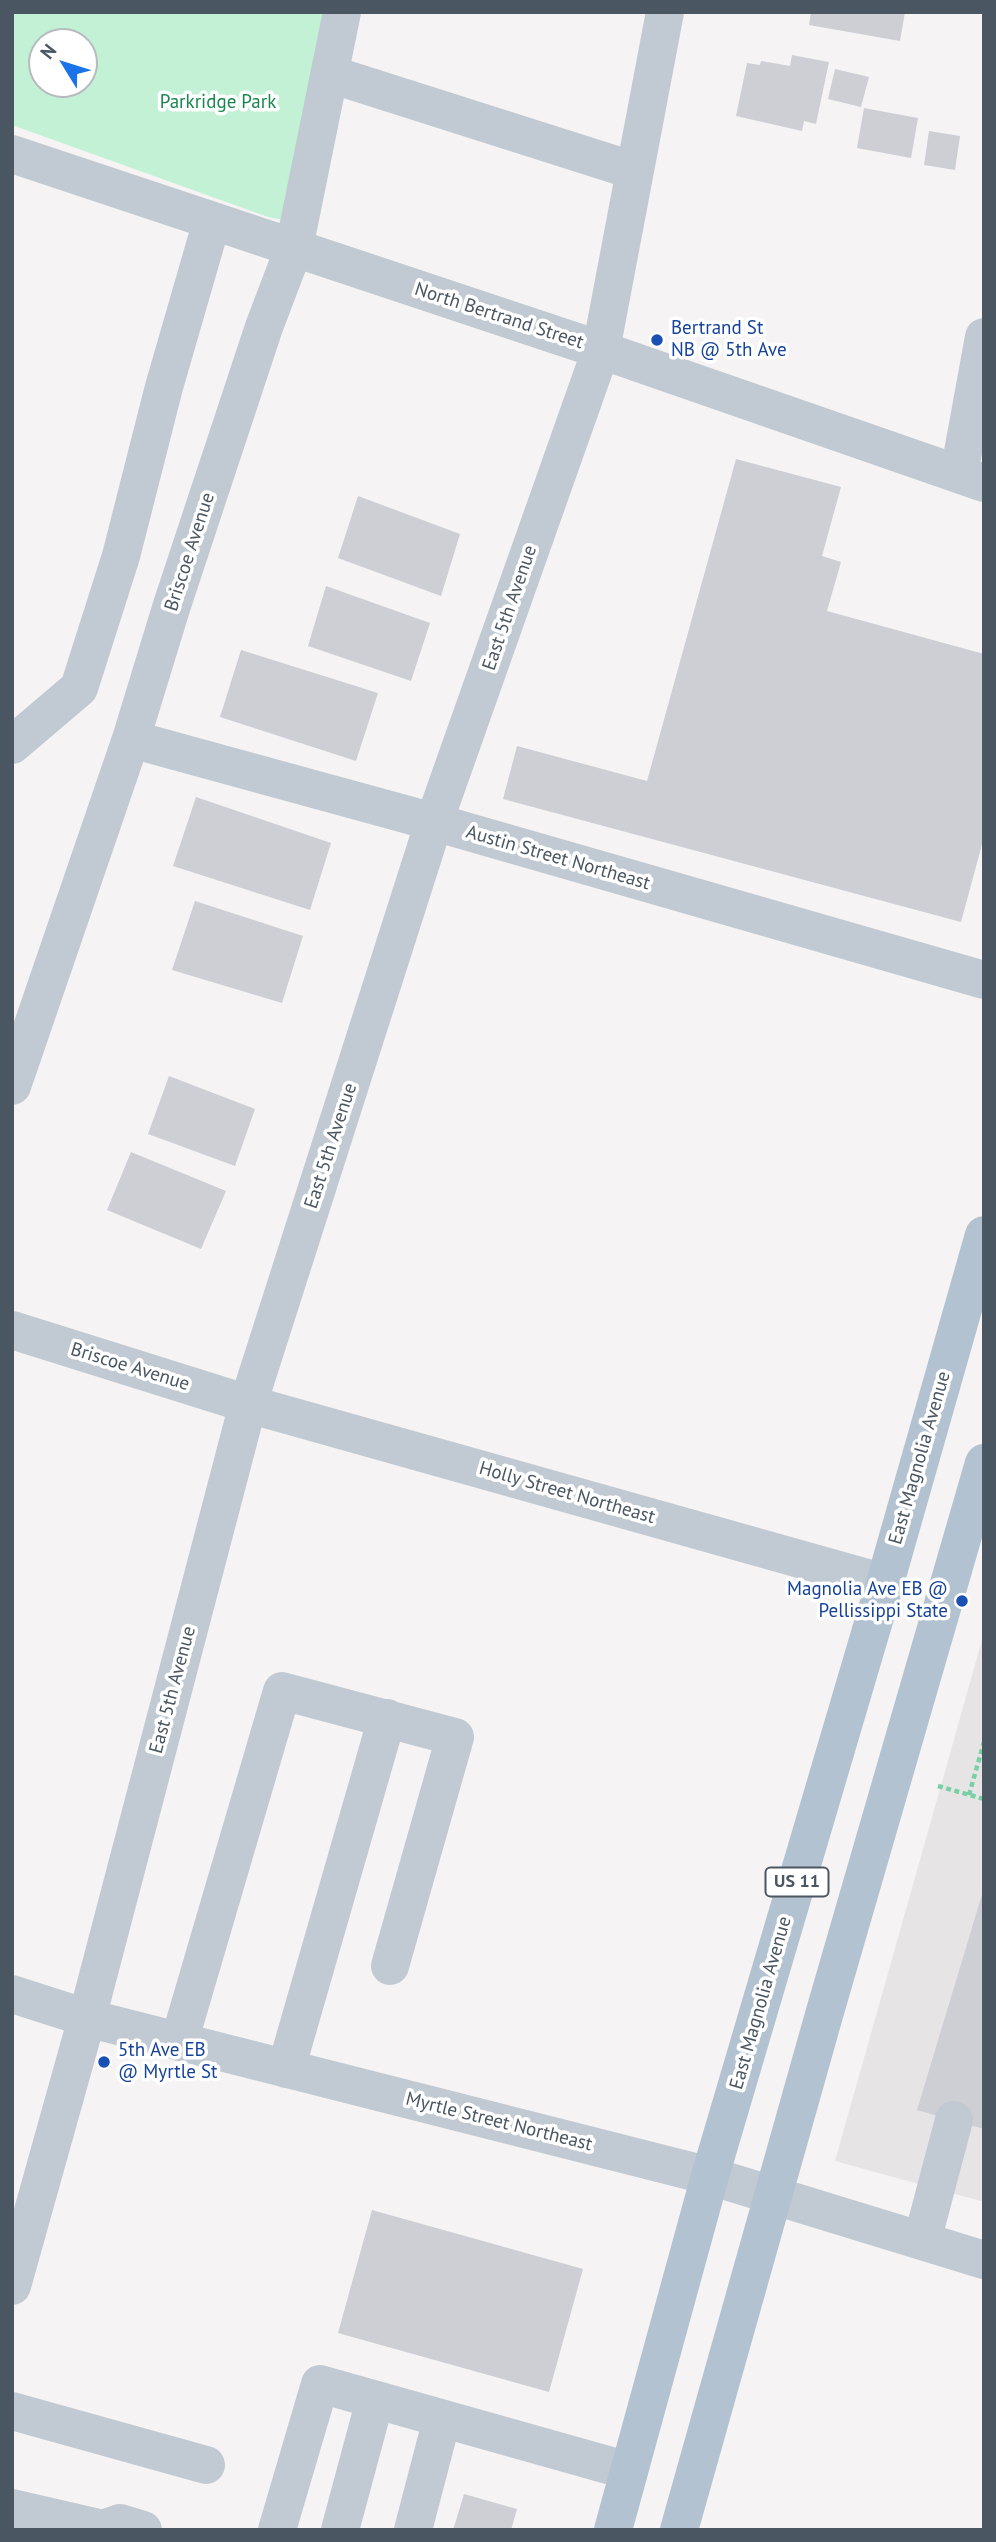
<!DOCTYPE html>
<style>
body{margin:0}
#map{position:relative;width:996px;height:2542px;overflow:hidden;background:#f5f3f3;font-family:"PT Sans",sans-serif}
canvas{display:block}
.frame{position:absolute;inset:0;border:14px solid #4a5661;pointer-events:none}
.north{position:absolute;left:28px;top:28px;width:70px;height:70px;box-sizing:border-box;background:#fff;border:2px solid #b7bbc0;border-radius:50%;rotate:308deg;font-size:19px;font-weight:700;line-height:28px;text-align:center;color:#4a5661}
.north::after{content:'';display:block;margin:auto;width:24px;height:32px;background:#1a73e8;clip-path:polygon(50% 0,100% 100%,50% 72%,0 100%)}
</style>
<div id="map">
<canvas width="996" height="2542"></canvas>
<div class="frame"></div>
<div class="north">N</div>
</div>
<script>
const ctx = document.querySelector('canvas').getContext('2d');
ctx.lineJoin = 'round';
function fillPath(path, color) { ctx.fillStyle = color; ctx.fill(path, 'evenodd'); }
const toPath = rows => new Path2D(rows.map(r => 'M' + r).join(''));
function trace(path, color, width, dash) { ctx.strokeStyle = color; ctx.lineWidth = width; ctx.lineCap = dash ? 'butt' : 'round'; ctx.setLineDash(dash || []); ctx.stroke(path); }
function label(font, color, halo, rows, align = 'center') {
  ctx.font = font + ' "PT Sans",sans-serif'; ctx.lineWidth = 7; ctx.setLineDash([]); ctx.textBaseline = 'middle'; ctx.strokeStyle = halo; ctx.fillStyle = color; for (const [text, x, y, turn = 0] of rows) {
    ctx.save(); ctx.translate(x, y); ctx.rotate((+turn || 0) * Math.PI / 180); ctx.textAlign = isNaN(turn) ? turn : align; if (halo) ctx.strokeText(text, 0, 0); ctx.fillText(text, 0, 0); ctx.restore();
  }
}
fillPath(toPath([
 [984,1633,984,2202,835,2161]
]), '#e6e4e5');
fillPath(toPath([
 [12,12,328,12,288,221,268,217,12,125],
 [42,42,84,42,84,84,42,84]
]), '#c3f1d5');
fillPath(toPath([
 [811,12,905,12,900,41,809,25],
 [792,55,829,62,816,124,804,121,802,131,736,116,747,63,760,65,761,61,790,66],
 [835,69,869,77,861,107,828,99],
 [864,108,918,118,911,158,857,148],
 [929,131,960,136,955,170,924,165],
 [736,459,841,487,822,556,841,562,827,611,984,654,984,837,961,922,503,799,517,746,647,781],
 [358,496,460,534,441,596,338,558],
 [326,586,430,623,411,681,308,646],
 [241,650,378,693,356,761,220,717],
 [196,797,331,843,310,910,173,866],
 [195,901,303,936,282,1003,172,970],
 [169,1076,255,1109,235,1166,148,1134],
 [131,1152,226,1191,201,1249,107,1210],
 [984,1888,984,2129,917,2110],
 [372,2210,583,2269,549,2392,338,2333],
 [464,2494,517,2509,511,2530,453,2530]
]), '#cdcfd5');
trace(toPath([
 [938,1786,984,1799],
 [969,1795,984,1742]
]), '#7ad0a6', 4.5, [5, 3.5]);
trace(toPath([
 [330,74,635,171],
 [12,154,601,350,984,483],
 [959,474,984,337],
 [131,739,434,822,984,980],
 [12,745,79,688,121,556,164,387,212,221],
 [12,1086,131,739,172,605,264,327,294,248,342,12],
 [12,1330,248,1404,885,1583],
 [12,1994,87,2018,710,2176,984,2260],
 [179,2042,282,1691,455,1737,390,1966],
 [286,2069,387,1718],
 [922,2241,954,2120],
 [12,2286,87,2018,248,1404,434,822,601,350,665,12],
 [12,2411,206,2465],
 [12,2508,103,2529,120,2523,143,2530],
 [277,2530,320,2384,629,2471],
 [340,2530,375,2400],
 [413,2530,442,2419]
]), '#c1cad2', 38);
trace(toPath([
 [613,2530,710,2176,885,1583,984,1235],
 [679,2530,824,2015,984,1463]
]), '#b3c2d1', 38);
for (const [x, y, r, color] of [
 [657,340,7,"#1a4fb4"],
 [962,1601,7,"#1a4fb4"],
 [104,2062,7,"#1a4fb4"]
]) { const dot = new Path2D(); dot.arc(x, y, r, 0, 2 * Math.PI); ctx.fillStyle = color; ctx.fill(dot); trace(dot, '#fff', 2.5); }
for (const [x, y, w] of [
 [797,1882,63]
]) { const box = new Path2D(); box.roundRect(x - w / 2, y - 14.5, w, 29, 5); ctx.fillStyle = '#fff'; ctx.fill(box); trace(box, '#4a5661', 2); }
label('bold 18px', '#4a5661', null, [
 ["US 11",797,1882]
]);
label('19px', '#17864f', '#fff', [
 ["Parkridge Park",218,103]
]);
label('19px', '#4a5661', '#fff', [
 ["North Bertrand Street",499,316,18],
 ["Briscoe Avenue",190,552,-72],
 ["East 5th Avenue",510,608,-71],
 ["Austin Street Northeast",558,858,16],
 ["East 5th Avenue",331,1146,-72],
 ["Briscoe Avenue",130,1367,17],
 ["East Magnolia Avenue",920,1458,-74],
 ["Holly Street Northeast",567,1493,16],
 ["East 5th Avenue",173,1690,-75],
 ["East Magnolia Avenue",761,2003,-74],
 ["Myrtle Street Northeast",499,2122,14]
]);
label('19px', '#164399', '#fff', [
 ["Bertrand St",671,329],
 ["NB @ 5th Ave",671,351],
 ["Magnolia Ave EB @",948,1590,"right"],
 ["Pellissippi State",948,1612,"right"],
 ["5th Ave EB",118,2051],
 ["@ Myrtle St",118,2073]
], 'left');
</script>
